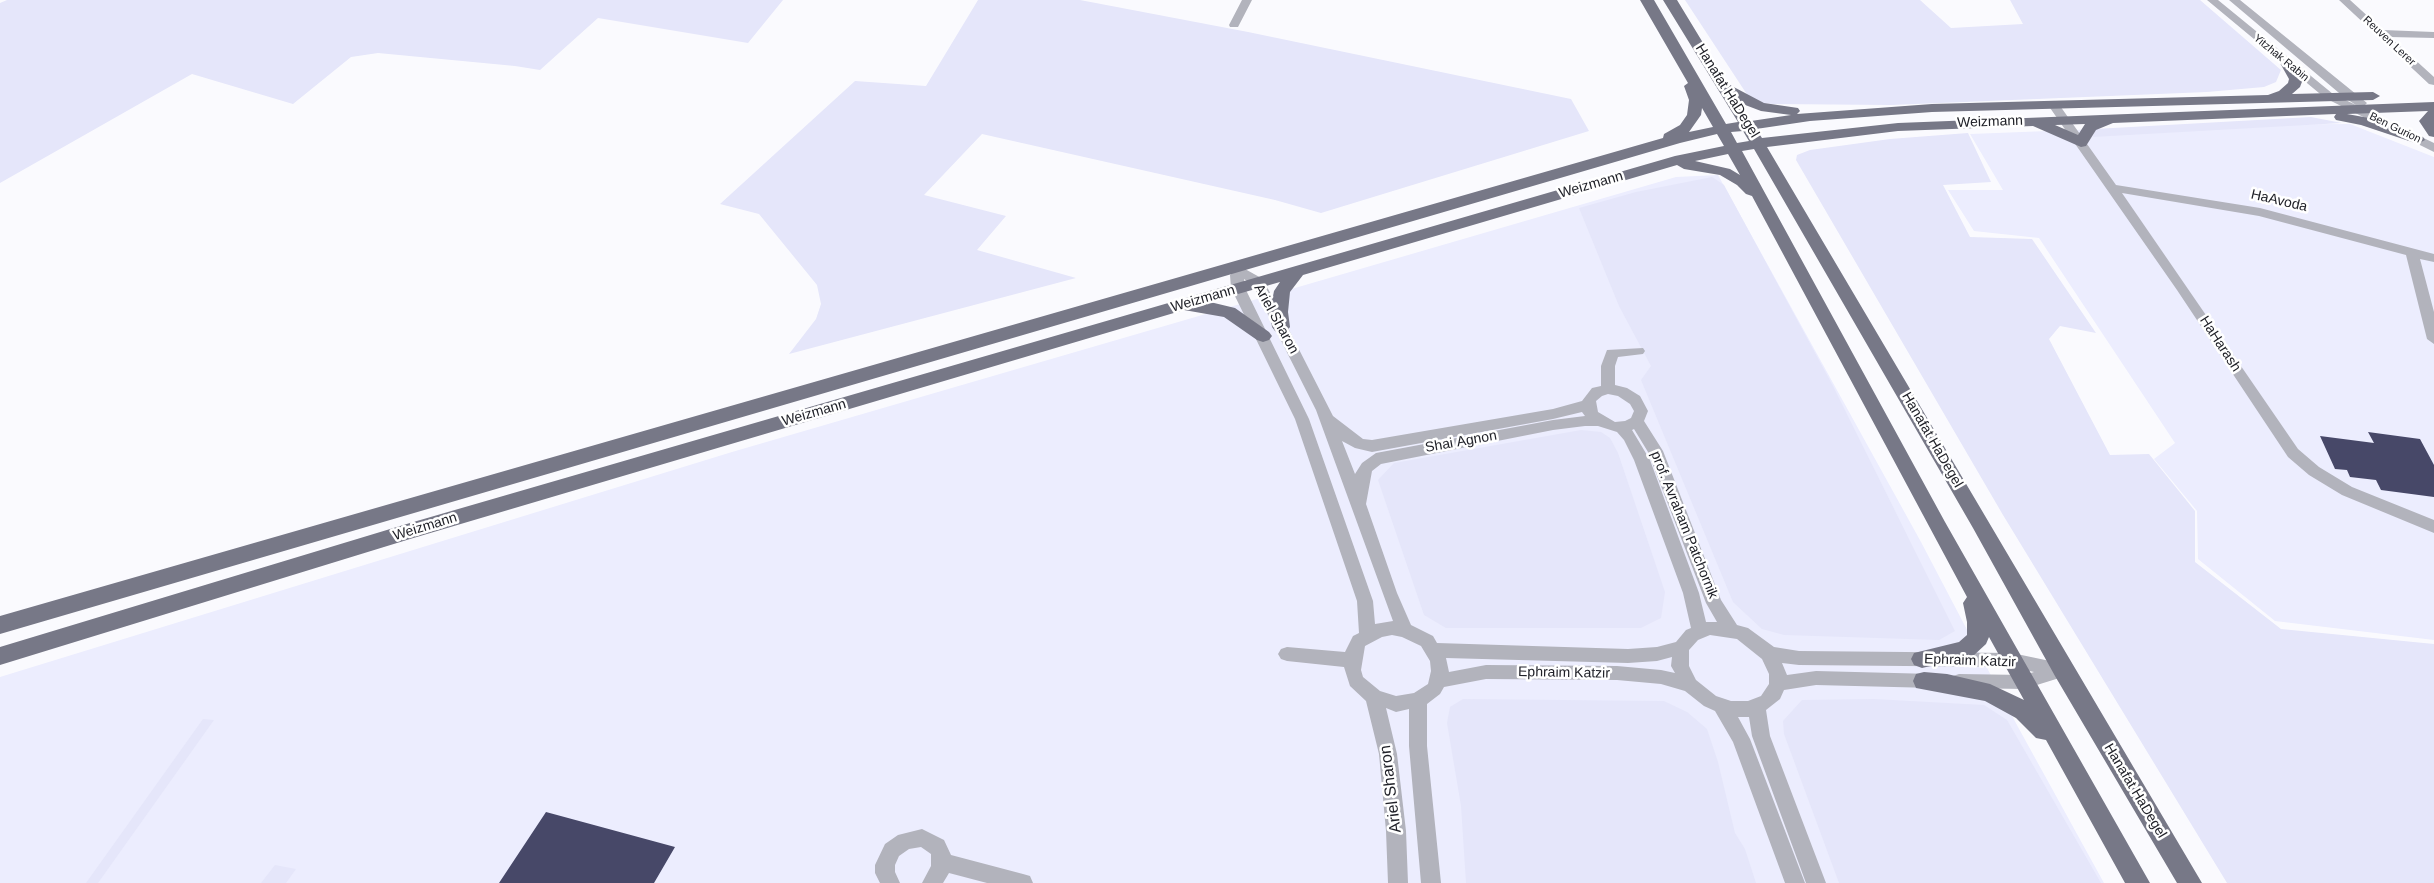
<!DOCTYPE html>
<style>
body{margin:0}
canvas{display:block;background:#fafafe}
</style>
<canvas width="2434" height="883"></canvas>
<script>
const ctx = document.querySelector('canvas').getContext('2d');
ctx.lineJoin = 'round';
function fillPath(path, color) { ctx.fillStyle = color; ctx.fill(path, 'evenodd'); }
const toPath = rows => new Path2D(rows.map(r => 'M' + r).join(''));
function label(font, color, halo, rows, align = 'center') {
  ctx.font = font + ' Helvetica,sans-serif'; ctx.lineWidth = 5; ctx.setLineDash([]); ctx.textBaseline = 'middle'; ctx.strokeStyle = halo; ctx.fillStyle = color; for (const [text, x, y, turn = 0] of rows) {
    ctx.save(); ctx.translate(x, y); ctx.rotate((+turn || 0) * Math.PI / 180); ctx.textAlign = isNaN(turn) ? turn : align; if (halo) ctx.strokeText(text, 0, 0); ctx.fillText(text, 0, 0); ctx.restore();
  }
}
fillPath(toPath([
 [2350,124,2434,157,2434,640,2275,621,2198,559,2197,511,2154,459,2175,443,2039,238,1974,231,1948,190,2003,190,1970,134,2204,125],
 [1718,175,1921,542,2018,727,2104,883,0,883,0,677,732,452,1676,177]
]), '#ecedfe');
fillPath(toPath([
 [7,0,783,0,748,43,598,18,540,70,515,66,378,53,351,57,293,104,192,74,0,183,0,3],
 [978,0,1080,0,1248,32,1571,99,1589,131,1321,213,1275,200,982,134,924,195,1006,216,977,250,1076,278,789,354,816,319,821,304,817,285,759,214,720,204,855,81,926,86],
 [1685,0,1920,0,1951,28,2023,24,2010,0,2200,0,2281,70,2276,82,2264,87,2207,92,1891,105,1773,104,1763,103,1748,96],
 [2311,117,2342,123,2093,137,2095,129],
 [1968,133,1991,182,1943,185,1970,237,2032,239,2096,333,2060,326,2049,339,2110,455,2149,454,2195,511,2195,562,2281,629,2434,644,2434,883,2227,883,2003,515,1796,160,1797,155,1810,150,1890,139],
 [1712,177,1724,185,1833,386,1908,537,1955,631,1939,640,1784,635,1762,629,1733,602,1641,380,1651,366,1619,306,1579,208,1636,192],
 [1581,430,1601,432,1610,438,1618,453,1665,592,1661,618,1641,628,1446,628,1424,615,1378,480,1394,463],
 [1463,699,1664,701,1687,712,1707,729,1718,762,1735,833,1745,849,1756,883,1466,883,1461,806,1447,723,1450,707],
 [1874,699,1984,705,2007,720,2101,883,1839,883,1784,734,1783,721,1802,700],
 [203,719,214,720,98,883,86,883],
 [275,865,296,869,286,883,261,883]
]), '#e5e6fa');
fillPath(toPath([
 [2368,432,2420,439,2434,465,2434,497,2381,490,2376,480,2350,477,2347,470,2335,469,2320,436,2374,443],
 [546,812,675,847,654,883,499,883]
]), '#474868');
fillPath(toPath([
 [1242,0,1252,0,1238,27,1230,27,1229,25,1242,0],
 [2207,0,2218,0,2333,94,2356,105,2345,98,2229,0,2240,0,2367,103,2365,105,2357,106,2434,143,2434,152,2325,98,2207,0],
 [2339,0,2350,0,2383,30,2434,32,2434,38,2390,37,2434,77,2434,85,2429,84,2339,0],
 [2054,102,2058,103,2116,185,2260,208,2434,254,2434,262,2420,259,2434,312,2434,344,2427,339,2406,255,2259,216,2122,193,2298,449,2319,467,2352,487,2434,520,2434,533,2342,495,2309,475,2288,457,2177,290,2048,105,2054,102],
 [1236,264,1263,279,1333,416,1363,439,1372,440,1553,409,1582,401,1592,388,1601,386,1601,366,1607,350,1643,348,1645,351,1643,354,1618,357,1615,366,1615,385,1627,388,1640,396,1648,411,1644,421,1663,451,1721,600,1737,625,1748,628,1774,647,1799,651,2012,653,2069,665,2072,670,2069,675,2024,689,1959,688,1953,686,1950,681,1953,676,1959,674,2024,675,2034,672,2012,667,1799,665,1782,663,1787,675,1816,671,1933,674,1939,676,1942,681,1939,686,1933,688,1816,685,1784,690,1780,699,1766,710,1770,736,1826,883,1806,883,1752,736,1749,717,1738,717,1750,739,1805,883,1785,883,1733,742,1715,711,1704,706,1685,691,1661,684,1617,680,1486,679,1444,687,1440,694,1427,704,1427,746,1441,883,1421,883,1409,746,1409,709,1396,712,1386,708,1397,754,1406,831,1408,883,1388,883,1386,831,1379,754,1366,701,1350,686,1344,667,1287,661,1281,659,1278,654,1281,649,1287,647,1345,652,1353,636,1359,633,1357,601,1295,419,1231,288,1230,275,1233,272,1229,268,1236,264],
 [1244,279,1253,285,1316,410,1393,621,1375,624,1373,601,1309,419,1245,288,1244,279],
 [1608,394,1618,396,1630,404,1634,411,1631,418,1625,421,1615,422,1598,412,1596,401,1602,396,1608,394],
 [1582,412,1585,416,1553,420,1376,453,1362,463,1355,474,1342,441,1355,448,1372,452,1553,419,1582,412],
 [1585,426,1598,426,1617,432,1624,440,1634,460,1683,593,1691,628,1686,630,1676,642,1657,647,1628,649,1437,643,1433,636,1411,625,1397,593,1366,504,1372,471,1381,464,1553,430,1585,426],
 [1634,429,1648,452,1706,603,1717,622,1706,622,1699,593,1650,460,1632,430,1634,429],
 [1392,635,1402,637,1421,646,1430,661,1431,671,1428,684,1414,693,1396,696,1380,691,1363,677,1361,670,1365,646,1382,637,1392,635],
 [1710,635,1737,639,1762,659,1769,674,1769,684,1761,696,1748,701,1731,701,1716,696,1696,680,1689,666,1689,650,1698,640,1710,635],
 [1672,657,1671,666,1675,673,1661,670,1617,666,1486,665,1449,672,1446,658,1628,663,1657,661,1672,657],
 [922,829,944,840,951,855,1023,874,1030,876,1033,883,987,883,949,873,943,883,922,883,931,866,931,854,921,847,909,849,899,856,895,865,895,872,900,883,880,883,875,873,875,865,885,844,898,835,922,829]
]), '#b2b3bc');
fillPath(toPath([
 [1640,0,1654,0,1726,124,1738,122,1663,0,1677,0,1728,84,1764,103,1798,108,1800,111,1797,114,1932,104,2268,95,2279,91,2288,83,2289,79,2280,63,2287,59,2292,60,2303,79,2300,87,2292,94,2373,92,2380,96,2373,100,1932,112,1810,121,1756,129,1762,138,1898,123,2434,102,2434,137,2429,136,2419,121,2428,111,2347,114,2369,118,2423,137,2425,140,2418,144,2361,125,2336,120,2334,117,2336,114,2113,123,2096,130,2086,146,2081,147,2033,126,1898,131,1767,147,2202,883,2177,883,2055,676,1973,528,1754,149,1742,151,1945,522,2150,883,2125,883,2046,740,2036,738,2016,718,1985,701,1916,688,1913,681,1916,674,1924,672,1947,674,1990,684,2024,700,1989,637,1986,644,1973,656,1922,668,1914,665,1911,659,1914,653,1959,642,1967,635,1967,622,1963,603,1967,597,1752,196,1746,194,1737,185,1720,175,1684,169,1677,165,1303,275,1290,292,1288,312,1290,327,1287,331,1281,333,1275,331,1272,327,1270,312,1274,291,1280,282,1210,302,1235,308,1269,332,1272,336,1269,340,1263,342,1257,340,1224,317,1184,310,410,539,0,665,0,647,410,523,1675,156,1724,146,1717,134,1680,143,0,634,0,616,1663,138,1664,134,1680,125,1687,115,1689,100,1684,86,1688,83,1640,0],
 [1740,103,1761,111,1791,115,1751,121,1740,103],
 [1702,108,1713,127,1689,132,1701,115,1702,108],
 [2085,124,2078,135,2055,125,2085,124],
 [1743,131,1749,141,1737,143,1731,132,1743,131],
 [1728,154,1740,175,1730,169,1695,161,1728,154]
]), '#777887');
label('11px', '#202128', '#fff', [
 ["Reuven Lerer",2389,41,43],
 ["Yitzhak Rabin",2281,58,39],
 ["Ben Gurion",2395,128,26]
]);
label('14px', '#202128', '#fff', [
 ["Hanafat HaDegel",1727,91,58],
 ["Weizmann",1990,122,-2],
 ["Weizmann",1591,185,-16],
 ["HaAvoda",2279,201,13],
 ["Weizmann",1203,299,-16],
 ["Ariel Sharon",1276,319,61],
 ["HaHarash",2220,344,57],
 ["Weizmann",814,413,-16],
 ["Hanafat HaDegel",1932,440,60],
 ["Shai Agnon",1461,442,-10],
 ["prof. Avraham Patchornik",1684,525,68],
 ["Weizmann",425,527,-17],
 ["Ephraim Katzir",1970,661,2],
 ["Ephraim Katzir",1564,673,1],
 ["Hanafat HaDegel",2135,791,59]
]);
label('16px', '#202128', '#fff', [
 ["Ariel Sharon",1391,789,-97]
]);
</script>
